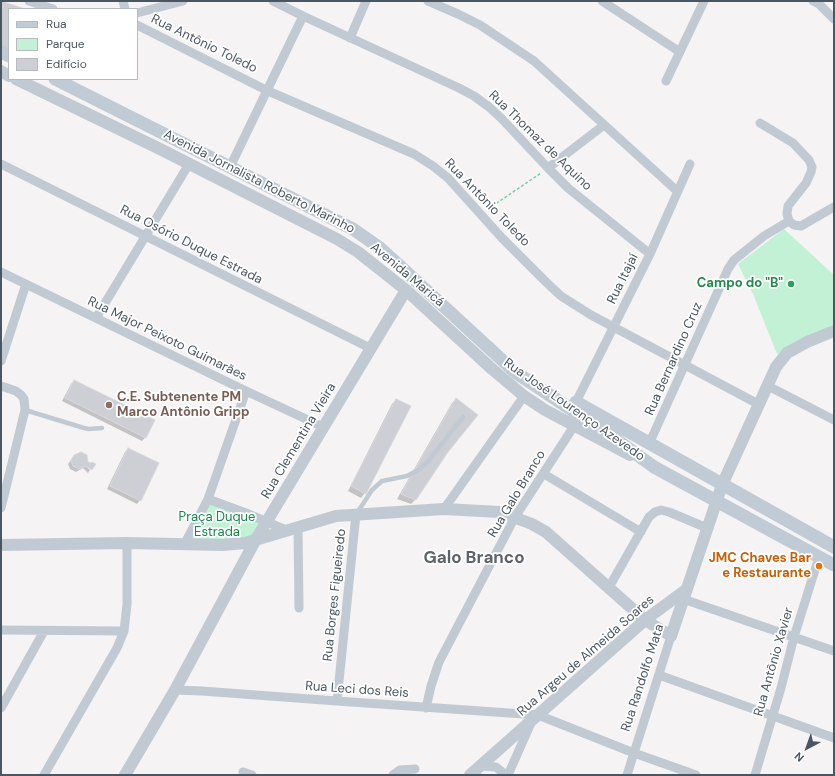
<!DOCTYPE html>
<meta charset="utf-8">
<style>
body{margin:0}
#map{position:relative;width:835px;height:776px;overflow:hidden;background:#f5f3f3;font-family:"DM Sans",sans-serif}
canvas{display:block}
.frame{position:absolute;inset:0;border:2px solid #4a5661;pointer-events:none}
.legend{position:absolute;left:8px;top:8px;width:130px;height:72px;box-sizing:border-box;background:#fff;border:1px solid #b7bbc0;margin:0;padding:5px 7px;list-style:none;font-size:12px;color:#4a5661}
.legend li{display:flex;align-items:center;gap:8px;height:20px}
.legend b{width:20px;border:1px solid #b7bbc0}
.north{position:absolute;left:787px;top:728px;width:40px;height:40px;-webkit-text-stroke:3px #fff;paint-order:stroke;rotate:221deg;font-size:11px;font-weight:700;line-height:16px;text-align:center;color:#4a5661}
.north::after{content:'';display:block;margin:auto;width:14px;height:18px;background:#4a5661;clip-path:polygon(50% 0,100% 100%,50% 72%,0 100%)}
</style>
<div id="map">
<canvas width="835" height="776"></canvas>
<div class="frame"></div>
<ul class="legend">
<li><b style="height:5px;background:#c1cbd6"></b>Rua</li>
<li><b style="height:11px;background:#c3f1d5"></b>Parque</li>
<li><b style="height:11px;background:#cdcfd5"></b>Edifício</li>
</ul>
<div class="north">N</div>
</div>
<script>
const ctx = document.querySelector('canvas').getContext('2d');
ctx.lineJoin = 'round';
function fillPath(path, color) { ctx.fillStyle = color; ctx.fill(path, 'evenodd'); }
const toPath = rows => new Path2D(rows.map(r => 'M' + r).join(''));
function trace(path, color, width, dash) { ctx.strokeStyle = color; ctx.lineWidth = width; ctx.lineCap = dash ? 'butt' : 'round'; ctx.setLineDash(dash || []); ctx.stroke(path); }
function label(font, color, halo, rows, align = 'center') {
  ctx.font = font + ' "DM Sans",sans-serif'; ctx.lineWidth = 3.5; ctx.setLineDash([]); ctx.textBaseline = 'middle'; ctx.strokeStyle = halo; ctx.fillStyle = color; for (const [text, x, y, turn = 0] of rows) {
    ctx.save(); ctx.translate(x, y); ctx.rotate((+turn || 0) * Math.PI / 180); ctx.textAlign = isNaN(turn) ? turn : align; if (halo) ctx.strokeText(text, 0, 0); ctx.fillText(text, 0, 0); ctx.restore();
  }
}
fillPath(toPath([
 [784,229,834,275,834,324,777,354,753,294,738,264],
 [207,501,267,521,255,541,184,545]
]), '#c3f1d5');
fillPath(toPath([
 [74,381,153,421,145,438,142,441,62,401,71,384],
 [457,399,447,451,416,499,411,504,397,499,452,403],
 [396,400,365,493,361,498,348,491,392,404],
 [128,449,140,500,137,504,107,489,125,452],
 [75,455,90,470,88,473,83,468,76,472,70,469,68,464]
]), '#0003');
const building = toPath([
 [1,1,25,9,9,9,9,50,1,46,1,1],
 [74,380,155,420,146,438,65,398,74,380],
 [456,398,478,415,448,452,416,500,401,494,456,398],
 [396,399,411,406,366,494,351,486,396,399],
 [128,448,159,463,141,501,110,486,128,448],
 [81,452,87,455,88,462,91,463,92,462,96,464,92,470,86,466,79,469,73,466,71,460,74,455,81,452]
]);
fillPath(building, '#cdcfd5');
trace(building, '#d7d9de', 1);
trace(toPath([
 [488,209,541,173]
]), '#7ad0a6', 1.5, [3, 2]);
trace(toPath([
 [25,410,84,428,89,429,102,428],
 [357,513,372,490,382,481,407,476,420,469,430,459,463,417]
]), '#c1cad2', 4.5);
trace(toPath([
 [29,1,53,9],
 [123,1,125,9],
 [273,1,303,16,459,88,474,96,489,107,502,119,548,168,568,188,650,254],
 [428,1,458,14,480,25,534,61,677,191],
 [602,1,680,52],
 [813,1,819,4,834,19],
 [137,13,183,1],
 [137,25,268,91,414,154,433,166,448,178,502,238,546,282,561,296,591,315,760,405],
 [350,38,366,1],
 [666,81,704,1],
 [760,123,793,143,809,160,812,167,811,172,806,183,788,206,787,214,789,221,794,225,801,226,834,207],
 [1,164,370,348],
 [230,167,303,16],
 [548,168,604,125],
 [1,272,246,391,323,427],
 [96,318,189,164],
 [1,361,26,284],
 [1,386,16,391,21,395,24,399,25,410,1,508],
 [768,386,834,420],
 [576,402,650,254,690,164],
 [649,444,728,269,734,260,764,236,789,221],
 [544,474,641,532],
 [208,499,246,513,286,530],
 [444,509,524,396],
 [298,527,299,608],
 [184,545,208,499,246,391],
 [608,589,649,517,655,512,661,510,669,512,707,528],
 [683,599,834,651],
 [1,630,124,631],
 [659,675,834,738],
 [175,690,202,691,337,701,538,715,634,753,696,775],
 [337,701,356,514],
 [1,708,44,631],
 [426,708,431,686,439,662,515,517,574,426],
 [480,766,496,767,506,775],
 [243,772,252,775],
 [44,775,117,648,124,631,127,604,127,543],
 [393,775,400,770,415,769],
 [508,775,531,723],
 [627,775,671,636],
 [755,775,781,688,794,637,819,557]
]), '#c1cad2', 9);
trace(toPath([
 [1,71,9,76],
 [16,79,160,149,337,239,358,252,406,290,492,369,524,396,545,410,630,455],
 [1,545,127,543,223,545,245,543,336,516,444,509,500,512,532,524,546,532,645,620,671,636,722,485,776,367,787,353,807,342,834,331],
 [125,775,175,690,255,541,406,290],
 [470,775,645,620,687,589]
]), '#c1cad2', 12);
trace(toPath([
 [1,52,9,56],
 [55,79,353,229,380,248,401,267,515,372,614,438,654,467,834,565],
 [576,402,834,547]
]), '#c1cbd6', 13);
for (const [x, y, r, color] of [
 [791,284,4,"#2e9e5b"],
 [109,405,4,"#8d6e63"],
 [819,566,4,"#e8710a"]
]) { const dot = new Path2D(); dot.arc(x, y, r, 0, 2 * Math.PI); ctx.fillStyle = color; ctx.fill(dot); trace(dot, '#fff', 1.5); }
label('13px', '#4a5661', '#fff', [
 ["Rua Antônio Toledo",204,44,26],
 ["Rua Thomaz de Aquino",540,141,44],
 ["Avenida Jornalista Roberto Marinho",259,182,27],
 ["Rua Antônio Toledo",487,203,46],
 ["Rua Osório Duque Estrada",191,245,27],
 ["Avenida Maricá",407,275,40],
 ["Rua Itajaí",623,279,-64],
 ["Rua Major Peixoto Guimarães",167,339,26],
 ["Rua Bernardino Cruz",674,359,-66],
 ["Rua José Lourenço Azevedo",574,410,35],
 ["Rua Clementina Vieira",299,441,-59],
 ["Rua Galo Branco",517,494,-59],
 ["Rua Borges Figueiredo",335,595,-84],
 ["Rua Argeu de Almeida Soares",586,656,-41],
 ["Rua Antônio Xavier",774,662,-74],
 ["Rua Randolfo Mata",643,678,-72],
 ["Rua Leci dos Reis",357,690,4]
]);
label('bold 13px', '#27864d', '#fff', [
 ["Campo do \"B\"",783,284]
], 'right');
label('bold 13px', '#785e54', '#fff', [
 ["C.E. Subtenente PM",117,398],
 ["Marco Antônio Gripp",117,413]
], 'left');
label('13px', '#17864f', '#fff', [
 ["Praça Duque",217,518],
 ["Estrada",217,533]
]);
label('bold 13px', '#c56008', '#fff', [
 ["JMC Chaves Bar",811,559],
 ["e Restaurante",811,574]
], 'right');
label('bold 17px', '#5f6368', '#fff', [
 ["Galo Branco",474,559]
]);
</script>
